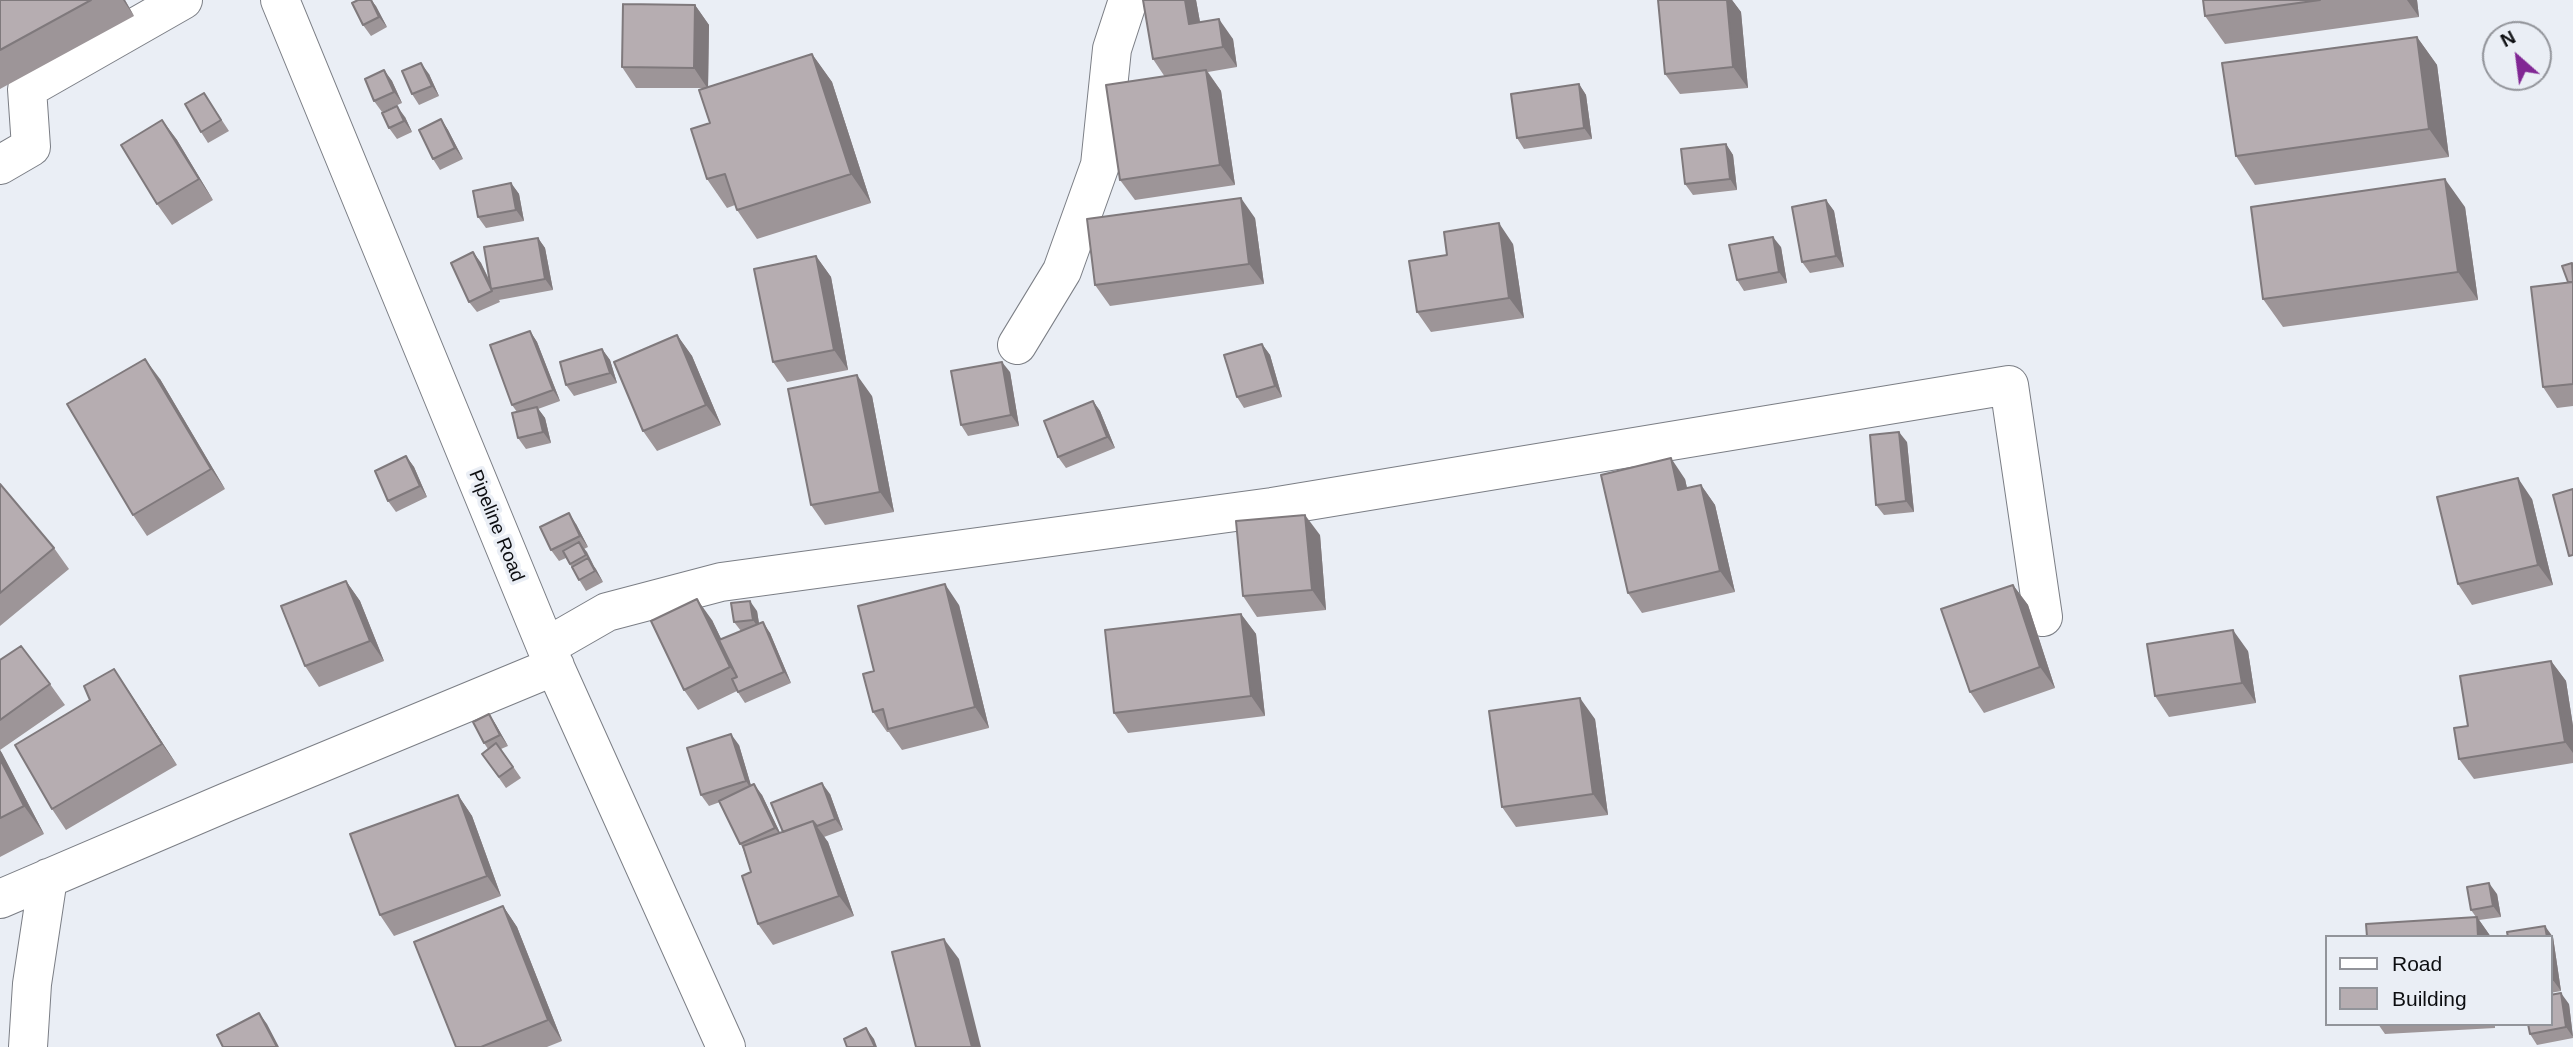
<!DOCTYPE html>
<style>
body{margin:0}
#map{position:relative;width:2573px;height:1047px;overflow:hidden;background:#eaeef5;font-family:Arial,sans-serif}
canvas{display:block}
.legend{position:absolute;left:2325px;top:935px;width:228px;height:91px;box-sizing:border-box;background:#eaeef5;border:2px solid #92949a;margin:0;padding:9px 12px;list-style:none;font-size:21px;color:#0d0e11}
.legend li{display:flex;align-items:center;gap:14px;height:35px}
.legend b{width:35px;border:2px solid #92949a}
.north{position:absolute;left:2482px;top:21px;width:70px;height:70px;box-sizing:border-box;background:#eaeef5;border:2px solid #92949a;border-radius:50%;rotate:332deg;font-size:19px;font-weight:700;line-height:28px;text-align:center;color:#0d0e11}
.north::after{content:'';display:block;margin:auto;width:24px;height:32px;background:#812794;clip-path:polygon(50% 0,100% 100%,50% 72%,0 100%)}
</style>
<div id="map">
<canvas width="2573" height="1047"></canvas>
<ul class="legend">
<li><b style="height:9px;background:#fff"></b>Road</li>
<li><b style="height:19px;background:#b6adb1"></b>Building</li>
</ul>
<div class="north">N</div>
</div>
<script>
const ctx = document.querySelector('canvas').getContext('2d');
ctx.lineJoin = 'round';
const toPath = rows => new Path2D(rows.map(r => 'M' + r).join(''));
function trace(path, color, width, dash) { ctx.strokeStyle = color; ctx.lineWidth = width; ctx.lineCap = dash ? 'butt' : 'round'; ctx.setLineDash(dash || []); ctx.stroke(path); }
function fillPath(path, color) { ctx.fillStyle = color; ctx.fill(path, 'evenodd'); }
function label(font, color, halo, rows, align = 'center') {
  ctx.font = font + ' Arial,sans-serif'; ctx.lineWidth = 7; ctx.setLineDash([]); ctx.textBaseline = 'middle'; ctx.strokeStyle = halo; ctx.fillStyle = color; for (const [text, x, y, turn = 0] of rows) {
    ctx.save(); ctx.translate(x, y); ctx.rotate((+turn || 0) * Math.PI / 180); ctx.textAlign = isNaN(turn) ? turn : align; if (halo) ctx.strokeText(text, 0, 0); ctx.fillText(text, 0, 0); ctx.restore();
  }
}
const minor = toPath([
 [280,0,546,647,726,1047],
 [0,165,31,147,27,89,183,0],
 [1017,345,1062,271,1100,165,1112,49,1128,0],
 [546,647,607,612,721,582,1272,507,2009,385,2043,617],
 [0,899,227,802,555,666],
 [28,1047,32,984,48,878]
]);
trace(minor, '#7b7e85', 40);
trace(minor, '#fff', 38);
fillPath(toPath([
 [0,0,125,0,134,16,0,89],
 [358,0,372,0,387,27,371,36,363,25],
 [1196,0,1200,22,1233,39,1237,67,1208,72,1221,91,1235,185,1135,200,1120,180,1165,77,1153,59],
 [1658,0,1732,0,1741,12,1748,88,1680,94,1665,74],
 [2203,0,2417,0,2419,17,2225,44,2205,16],
 [695,5,709,25,708,87,812,54,832,82,871,203,757,239,737,210,735,205,727,208,707,179,710,123,703,88,636,88,622,67],
 [2417,37,2437,65,2449,157,2255,185,2236,156],
 [384,70,392,81,402,103,382,112,374,101],
 [429,74,439,96,419,105,412,94],
 [1579,84,1586,95,1592,139,1524,149,1517,138],
 [204,93,229,131,208,143,201,132],
 [405,117,412,132,397,139,389,128],
 [441,119,448,130,463,159,440,170,433,159],
 [162,120,177,140,213,200,172,225,157,204],
 [1726,144,1733,155,1737,190,1693,195,1685,184],
 [511,183,519,194,524,221,486,228,478,217],
 [1826,200,1834,211,1844,267,1810,273,1802,262],
 [2465,207,2478,300,2283,327,2263,299],
 [1255,218,1264,284,1110,306,1095,285],
 [538,238,545,248,553,290,499,300,500,302,477,312,469,302,473,252,481,263,490,281],
 [1513,244,1524,318,1431,332,1417,312],
 [1781,247,1787,283,1744,291,1737,280],
 [816,256,831,277,848,370,787,382,773,362],
 [2573,264,2573,406,2557,408,2543,387],
 [530,331,537,342,560,401,538,409,545,418,551,443,526,449,518,438,517,412,512,405],
 [677,335,692,356,721,425,657,451,643,431],
 [1262,344,1270,355,1282,397,1244,408,1237,397],
 [602,349,610,360,617,383,574,396,566,385],
 [1010,372,1019,426,968,436,961,425],
 [160,379,225,489,147,536,133,515],
 [872,396,894,512,825,525,811,505],
 [1093,401,1100,411,1115,448,1066,468,1058,457],
 [1907,442,1914,512,1884,515,1876,505],
 [406,456,414,467,427,497,396,512,388,501],
 [1685,479,1687,488,1701,485,1715,505,1735,592,1642,613,1628,593],
 [0,484,54,548,69,569,0,626],
 [2532,499,2553,585,2472,605,2458,584],
 [576,524,588,547,584,549,603,582,586,591,566,558,559,561,551,550],
 [1320,535,1326,610,1257,617,1243,596],
 [346,581,360,601,384,661,319,687,305,666],
 [2013,585,2028,605,2055,688,1984,713,1970,692],
 [959,605,989,728,902,750,889,732,887,732,873,712,874,671],
 [757,611,759,623,770,633,791,683,745,703,737,691,698,710,684,690,712,620,721,639,741,631,734,622],
 [1241,614,1256,634,1265,716,1128,733,1114,713],
 [2248,651,2256,703,2169,717,2155,696],
 [0,660,50,684,65,705,0,750,44,834,0,857],
 [2551,661,2566,681,2573,726,2573,763,2474,779,2459,759,2468,726],
 [128,690,177,765,66,830,52,809],
 [489,714,496,725,508,746,501,749,521,778,506,788,482,754,488,749,484,743],
 [1595,719,1608,815,1516,827,1502,807],
 [739,745,751,786,762,795,780,833,830,794,843,830,824,837,828,842,854,916,773,945,758,924,751,872,743,849,720,802,709,806,701,795],
 [458,795,472,816,501,896,394,936,380,915],
 [2497,894,2501,917,2479,920,2491,937,2367,937,2476,917,2471,910],
 [503,906,517,927,562,1041,547,1047,456,1047],
 [2550,937,2553,937,2561,991,2550,993],
 [2569,1004,2573,1038,2537,1045,2530,1034],
 [2378,1024,2495,1024,2495,1028,2385,1034]
]), '#9d9598');
fillPath(toPath([
 [123,0,125,0,134,16],
 [371,0,376,6,387,27,379,17],
 [1185,0,1196,0,1204,44,1189,24],
 [1727,0,1732,0,1741,12,1748,88,1733,67],
 [2407,0,2417,0,2419,17],
 [695,5,709,25,708,89,694,68],
 [1219,19,1233,39,1237,67,1223,47],
 [2417,37,2437,65,2449,157,2429,129],
 [812,54,832,82,871,203,851,174],
 [421,63,429,74,439,96,432,86],
 [384,70,392,81,402,103,394,92],
 [1206,70,1221,91,1235,185,1220,165],
 [1579,84,1586,95,1592,139,1584,128],
 [397,106,405,117,412,132,404,121],
 [441,119,448,130,463,159,455,148],
 [162,120,177,140,213,200,199,179],
 [1726,144,1733,155,1737,190,1730,179],
 [2445,179,2465,207,2478,300,2458,272],
 [511,183,519,194,524,221,516,210],
 [1241,198,1255,218,1264,284,1249,264],
 [1826,200,1834,211,1844,267,1836,256],
 [1499,223,1513,244,1524,318,1509,298],
 [1773,237,1781,247,1787,283,1779,272],
 [538,238,545,248,553,290,545,279],
 [473,252,481,263,493,289,491,289],
 [816,256,831,277,848,370,834,350],
 [530,331,537,342,560,401,553,390],
 [677,335,692,356,721,425,706,405],
 [1262,344,1270,355,1282,397,1275,386],
 [602,349,610,360,617,383,610,373],
 [145,359,160,379,225,489,211,469],
 [1002,362,1010,372,1019,426,1011,415],
 [857,375,872,396,894,512,880,492],
 [1093,401,1100,411,1115,448,1107,437],
 [537,407,545,418,551,443,543,432],
 [1899,432,1907,442,1914,512,1906,501],
 [406,456,414,467,427,497,420,486],
 [1671,458,1685,479,1692,511,1678,490],
 [2518,478,2532,499,2553,585,2538,565],
 [1701,485,1715,505,1735,592,1720,571],
 [569,513,576,524,588,547,580,536],
 [1305,515,1320,535,1326,610,1312,590],
 [579,542,587,552,594,566,586,555],
 [588,558,596,569,603,582,595,571],
 [346,581,360,601,384,661,370,641],
 [945,584,959,605,989,728,975,707],
 [2013,585,2028,605,2055,688,2040,667],
 [697,599,712,620,745,688,730,667],
 [750,601,757,611,760,630,753,620],
 [1241,614,1256,634,1265,716,1251,696],
 [763,622,770,633,791,683,784,672],
 [2233,630,2248,651,2256,703,2242,683],
 [2551,661,2566,681,2573,726,2573,753,2565,742],
 [114,669,128,690,177,765,162,744],
 [1580,698,1595,719,1608,815,1593,794],
 [489,714,496,725,508,746,500,735],
 [731,734,739,745,753,792,746,781],
 [0,750,2,753,44,834,24,806,0,759],
 [822,783,830,794,843,830,835,819],
 [754,784,762,795,783,839,775,828],
 [458,795,472,816,501,896,487,876],
 [813,821,828,842,854,916,839,896],
 [2489,883,2497,894,2501,917,2493,906],
 [503,906,517,927,562,1041,548,1020],
 [2477,917,2491,937,2478,937],
 [2545,926,2553,937,2561,991,2553,980,2550,961,2550,937,2547,937],
 [944,939,959,959,981,1047,972,1047],
 [2561,993,2569,1004,2573,1037,2566,1027],
 [259,1013,267,1024,279,1047,277,1047],
 [866,1028,874,1039,877,1047,875,1047]
]), '#7f797c');
const building = toPath([
 [0,0,91,0,0,50,0,0],
 [358,0,371,0,379,17,363,25,352,3,358,0],
 [1143,0,1185,0,1189,24,1219,19,1223,47,1153,59,1143,0],
 [1658,0,1727,0,1733,67,1665,74,1658,0],
 [2203,0,2320,0,2205,16,2203,0],
 [623,4,695,5,694,68,622,67,623,4],
 [2417,37,2429,129,2236,156,2222,63,2417,37],
 [812,54,851,174,737,210,725,174,707,179,691,129,710,123,699,90,812,54],
 [421,63,432,86,412,94,402,71,421,63],
 [384,70,394,92,374,101,365,79,384,70],
 [1206,70,1220,165,1120,180,1106,85,1206,70],
 [1579,84,1584,128,1517,138,1511,94,1579,84],
 [204,93,221,120,201,132,185,104,204,93],
 [397,106,404,121,389,128,382,113,397,106],
 [441,119,455,148,433,159,419,130,441,119],
 [162,120,199,179,157,204,121,145,162,120],
 [1726,144,1730,179,1685,184,1681,149,1726,144],
 [2445,179,2458,272,2263,299,2251,207,2445,179],
 [511,183,516,210,478,217,473,191,511,183],
 [1241,198,1249,264,1095,285,1087,219,1241,198],
 [1826,200,1836,256,1802,262,1792,207,1826,200],
 [1499,223,1509,298,1417,312,1409,261,1447,255,1444,232,1499,223],
 [1773,237,1779,272,1737,280,1729,245,1773,237],
 [538,238,545,279,491,289,492,291,469,302,451,263,473,252,491,289,484,247,538,238],
 [816,256,834,350,773,362,754,269,816,256],
 [2572,263,2573,282,2568,282,2562,266,2572,263],
 [2573,282,2573,384,2543,387,2531,287,2573,282],
 [530,331,553,390,512,405,490,345,530,331],
 [677,335,706,405,643,431,614,362,677,335],
 [1262,344,1275,386,1237,397,1224,355,1262,344],
 [602,349,610,373,566,385,560,362,602,349],
 [145,359,211,469,133,515,67,404,145,359],
 [1002,362,1011,415,961,425,951,371,1002,362],
 [857,375,880,492,811,505,788,389,857,375],
 [1093,401,1107,437,1058,457,1044,421,1093,401],
 [537,407,543,432,518,438,512,413,537,407],
 [1899,432,1906,501,1876,505,1870,435,1899,432],
 [406,456,420,486,388,501,375,471,406,456],
 [1671,458,1678,490,1701,485,1720,571,1628,593,1601,475,1671,458],
 [2518,478,2538,565,2458,584,2437,497,2518,478],
 [0,484,54,548,0,593,0,484],
 [2573,489,2573,555,2569,556,2553,495,2573,489],
 [569,513,580,536,551,550,540,527,569,513],
 [1305,515,1312,590,1243,596,1236,521,1305,515],
 [579,542,586,555,570,564,563,551,579,542],
 [588,558,595,571,579,580,572,567,588,558],
 [346,581,370,641,305,666,281,606,346,581],
 [945,584,975,707,888,729,883,709,873,712,863,674,874,671,858,606,945,584],
 [2013,585,2040,667,1970,692,1941,609,2013,585],
 [697,599,730,667,684,690,651,621,697,599],
 [750,601,753,620,734,622,731,603,750,601],
 [1241,614,1251,696,1114,713,1105,630,1241,614],
 [763,622,784,672,738,692,732,679,737,677,719,640,763,622],
 [2233,630,2242,683,2155,696,2147,644,2233,630],
 [21,646,50,684,0,720,0,660,21,646],
 [2551,661,2565,742,2459,759,2454,728,2468,726,2460,676,2551,661],
 [114,669,162,744,52,809,15,745,90,700,84,686,114,669],
 [1580,698,1593,794,1502,807,1489,711,1580,698],
 [489,714,500,735,484,743,473,722,489,714],
 [731,734,746,781,701,795,687,748,731,734],
 [496,743,513,767,499,777,482,754,496,743],
 [0,759,24,806,0,818,0,759],
 [822,783,835,819,817,826,813,821,783,832,771,803,822,783],
 [754,784,775,828,740,844,719,801,754,784],
 [458,795,487,876,380,915,350,834,458,795],
 [813,821,839,896,758,924,742,876,751,872,743,846,813,821],
 [2489,883,2493,906,2471,910,2467,887,2489,883],
 [503,906,548,1020,481,1047,456,1047,414,942,503,906],
 [2477,917,2478,937,2367,937,2366,924,2477,917],
 [2545,926,2547,937,2508,937,2507,932,2545,926],
 [944,939,972,1047,916,1047,892,952,944,939],
 [2550,961,2553,980,2550,981,2550,961],
 [2561,993,2566,1027,2530,1034,2528,1024,2550,1024,2550,995,2561,993],
 [259,1013,277,1047,223,1047,217,1035,259,1013],
 [866,1028,875,1047,847,1047,844,1039,866,1028]
]);
fillPath(building, '#b6adb1');
trace(building, '#7f797c', 2);
label('19px', '#0d0e11', '#eaeef5', [
 ["Pipeline Road",496,526,68]
]);
</script>
